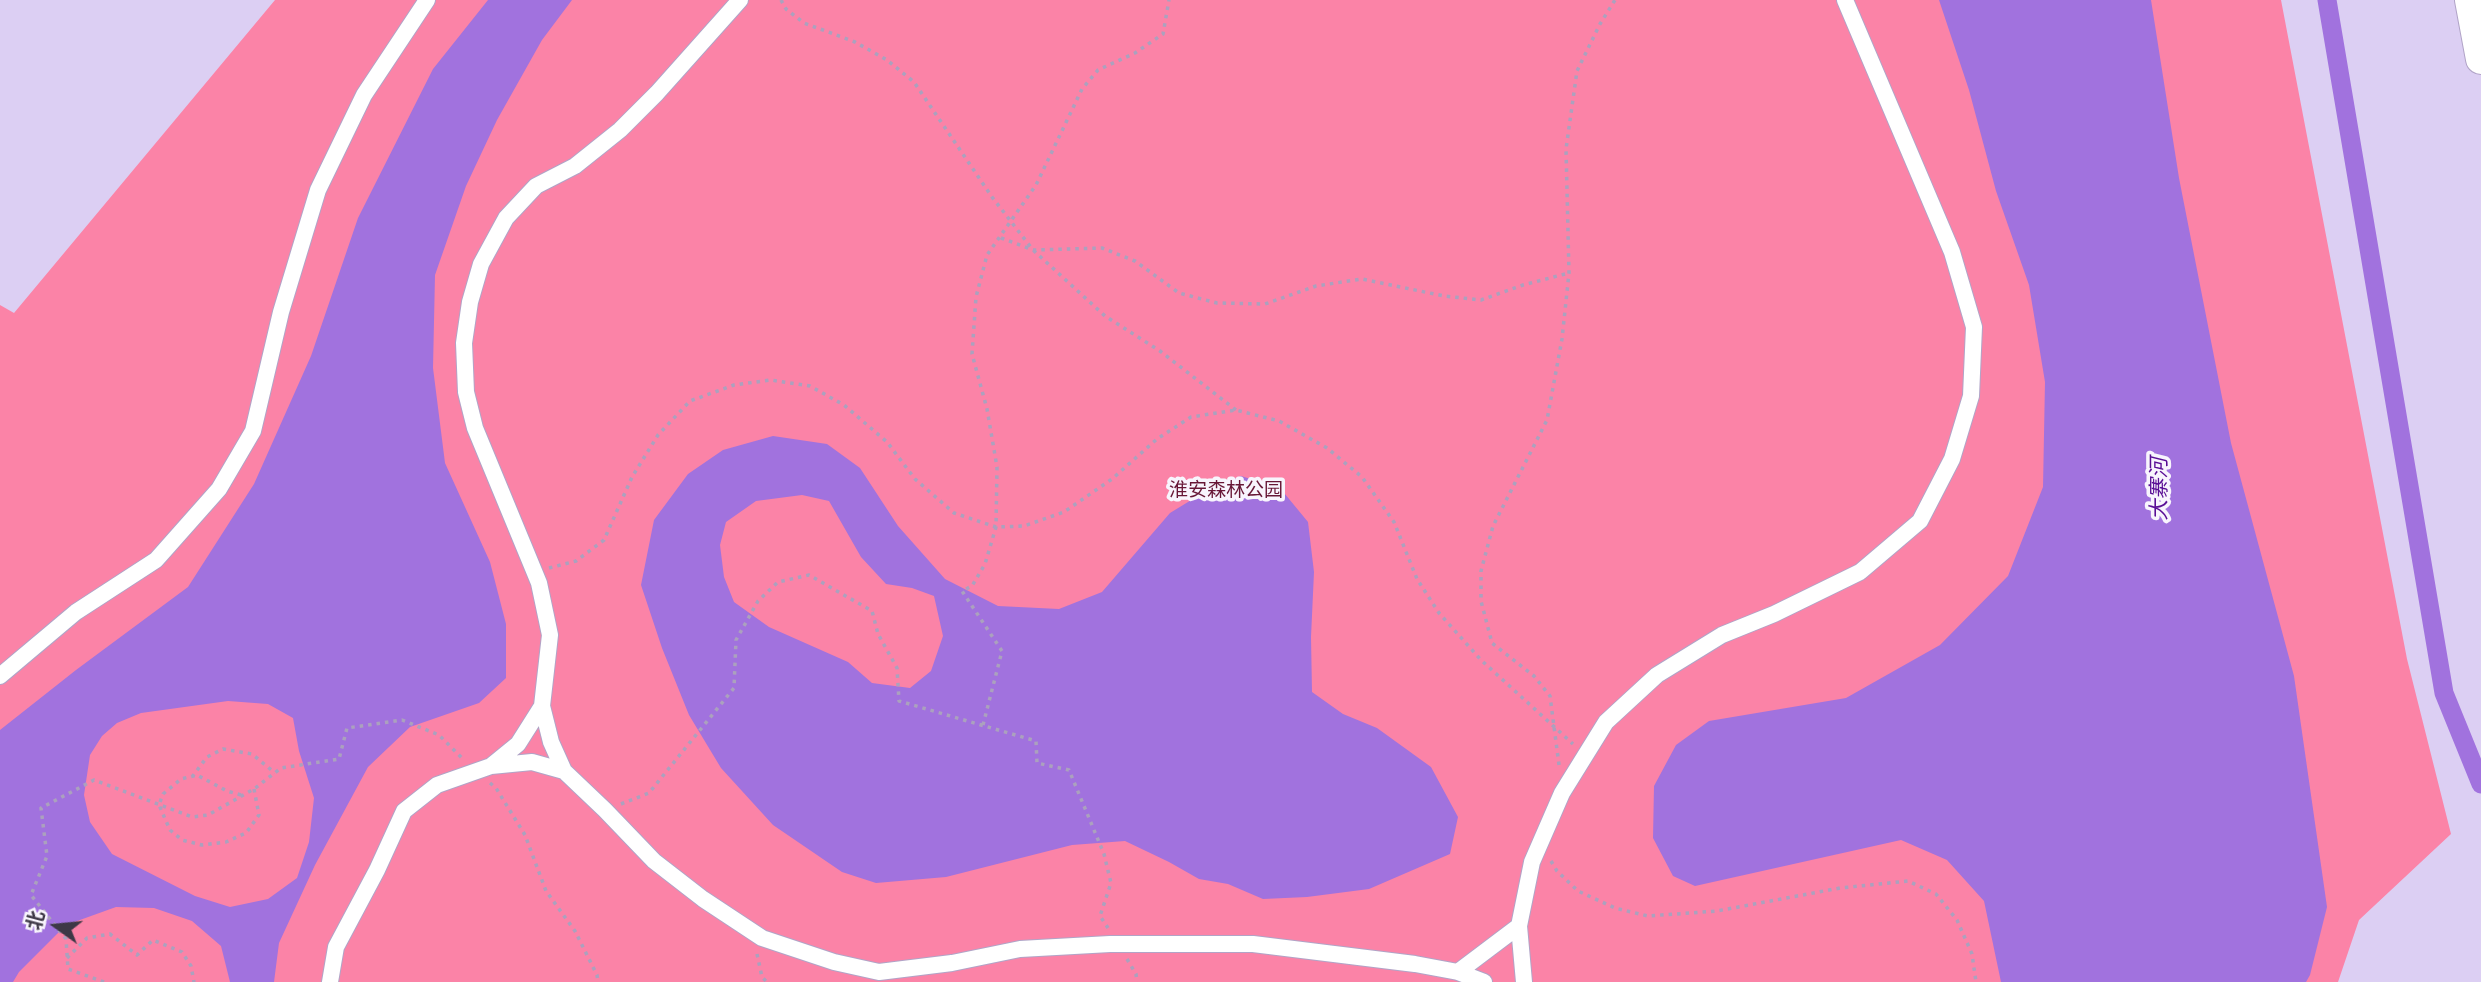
<!DOCTYPE html>
<meta charset="utf-8">
<style>
body{margin:0}
#map{position:relative;width:2481px;height:982px;overflow:hidden;background:#dccff3;font-family:"Varela Round","Noto Sans SC",sans-serif}
canvas{display:block}
.north{position:absolute;left:21px;top:891px;width:70px;height:70px;-webkit-text-stroke:5px #f8f5fd;paint-order:stroke;rotate:285deg;font-size:19px;font-weight:700;line-height:28px;text-align:center;color:#3d3846}
.north::after{content:'';display:block;margin:auto;width:24px;height:32px;background:#3d3846;clip-path:polygon(50% 0,100% 100%,50% 72%,0 100%)}
</style>
<div id="map">
<canvas width="2481" height="982"></canvas>
<div class="north">北</div>
</div>
<script>
const ctx = document.querySelector('canvas').getContext('2d');
ctx.lineJoin = 'round';
function fillPath(path, color) { ctx.fillStyle = color; ctx.fill(path, 'evenodd'); }
const toPath = rows => new Path2D(rows.map(r => 'M' + r).join(''));
function trace(path, color, width, dash) { ctx.strokeStyle = color; ctx.lineWidth = width; ctx.lineCap = dash ? 'butt' : 'round'; ctx.setLineDash(dash || []); ctx.stroke(path); }
function label(font, color, halo, rows, align = 'center') {
  ctx.font = font + ' "Varela Round","Noto Sans SC",sans-serif'; ctx.lineWidth = 7; ctx.setLineDash([]); ctx.textBaseline = 'middle'; ctx.strokeStyle = halo; ctx.fillStyle = color; for (const [text, x, y, turn = 0] of rows) {
    ctx.save(); ctx.translate(x, y); ctx.rotate((+turn || 0) * Math.PI / 180); ctx.textAlign = isNaN(turn) ? turn : align; if (halo) ctx.strokeText(text, 0, 0); ctx.fillText(text, 0, 0); ctx.restore();
  }
}
fillPath(toPath([
 [275,0,2281,0,2407,659,2451,834,2359,920,2338,982,0,982,0,305,14,313]
]), '#fb83a7');
fillPath(toPath([
 [488,0,572,0,542,40,497,120,466,186,435,275,433,368,445,463,490,562,506,624,506,678,479,703,410,727,368,767,315,865,279,943,274,982,230,982,221,946,192,921,154,908,116,907,66,925,19,972,13,982,0,982,0,730,76,670,188,587,254,484,311,356,358,218,433,69],
 [228,701,268,704,293,718,299,751,314,798,309,842,297,878,268,899,230,907,195,896,112,854,90,822,84,795,90,755,102,736,117,723,141,713],
 [1939,0,2151,0,2179,178,2231,443,2294,676,2327,907,2310,975,2306,982,2001,982,1984,901,1947,860,1901,840,1695,886,1673,876,1653,838,1654,786,1676,745,1709,721,1846,698,1940,645,2008,576,2043,487,2045,382,2029,285,1996,191,1969,90],
 [773,436,827,444,860,468,898,526,945,579,998,606,1059,609,1102,592,1170,513,1206,491,1241,476,1280,488,1308,522,1314,572,1311,637,1312,692,1343,714,1377,728,1431,767,1458,817,1450,854,1369,889,1307,897,1263,899,1228,884,1199,879,1169,862,1125,841,1072,845,946,877,876,883,842,872,773,825,721,768,689,715,662,648,641,585,654,520,688,474,723,450],
 [802,495,829,501,861,557,886,584,912,588,934,596,943,636,931,671,910,688,872,683,848,662,769,627,734,602,724,577,720,545,726,522,756,501]
]), '#a172de');
trace(toPath([
 [2327,0,2444,693,2481,784]
]), '#a172de', 19);
const pedestrian = toPath([
 [0,676,76,612,156,560,219,489,253,431,281,312,318,190,364,95,427,0],
 [542,706,551,742,564,771,605,810,654,861,703,899,762,938,834,962,879,972,952,963,1020,949,1110,944,1253,944,1415,964,1458,972,1484,982],
 [491,766,532,762,564,771],
 [1458,972,1519,926],
 [330,982,336,947,377,870,404,811,437,785,491,766,518,744,542,706,550,635,539,583,475,428,466,392,464,343,470,302,481,264,506,218,536,186,575,166,620,130,657,93,740,0],
 [1524,982,1519,926,1532,862,1562,793,1606,722,1657,675,1722,635,1774,614,1860,572,1920,521,1952,459,1971,396,1974,327,1952,252,1845,0]
]);
const secondary = toPath([
 [2470,0,2481,59]
]);
trace(pedestrian, '#b1a4c7', 18);
trace(secondary, '#b1a4c7', 32);
trace(toPath([
 [781,0,786,9,804,23,855,42,887,60,914,82,992,197,1033,250,1105,316,1160,351,1236,410],
 [1001,238,1033,250,1102,248,1135,261,1179,293,1217,303,1265,304,1316,286,1362,279,1444,296,1481,300,1523,285,1569,273],
 [549,568,576,561,604,540,632,477,658,435,690,401,734,385,771,380,810,386,844,405,887,442,915,479,954,513,996,527,1024,526,1064,512,1112,479,1157,439,1191,417,1236,410,1279,421,1327,448,1362,477,1394,522,1417,579,1439,613,1481,660,1573,744],
 [983,725,1002,651,962,591,972,586,985,564,996,527,997,467,987,409,972,354,976,297,987,255,1036,185,1082,89,1098,70,1135,53,1163,34,1169,0],
 [1559,765,1550,696,1534,676,1492,643,1481,601,1481,571,1493,526,1547,420,1562,339,1569,273,1566,149,1577,71,1600,24,1615,0],
 [192,777,207,757,223,749,252,754,275,773],
 [490,783,496,788,525,835,546,891,575,931,597,975,598,982],
 [241,795,227,791,197,775,181,779,163,794,159,805,170,830,182,840,202,845,226,842,246,833,259,815,254,789],
 [621,804,649,793,734,688,736,640,758,601,778,582,809,575,872,611,878,634,897,668,899,701,1036,741,1037,763,1069,770,1104,854,1111,883,1100,916,1108,928],
 [1551,861,1557,871,1578,891,1615,908,1648,916,1717,911,1840,888,1908,881,1936,894,1957,920,1972,954,1976,982],
 [757,954,762,977,767,982],
 [67,958,87,938,110,934,137,955,153,940,182,952,191,966,194,982],
 [1127,959,1136,974,1137,982],
 [104,982,68,969,66,939,31,895,47,856,41,808,94,780,192,817,208,815,254,789,281,768,339,759,347,728,402,720,439,735,463,759]
]), '#aba1be', 3.5, [3.5, 5]);
trace(pedestrian, '#fff', 16);
trace(secondary, '#fff', 30);
label('19px', '#671736', '#f8f5fd', [
 ["淮安森林公园",1226,491]
]);
label('italic 21px', '#590e95', '#f8f5fd', [
 ["大寨河",2160,489,-90]
]);
</script>
